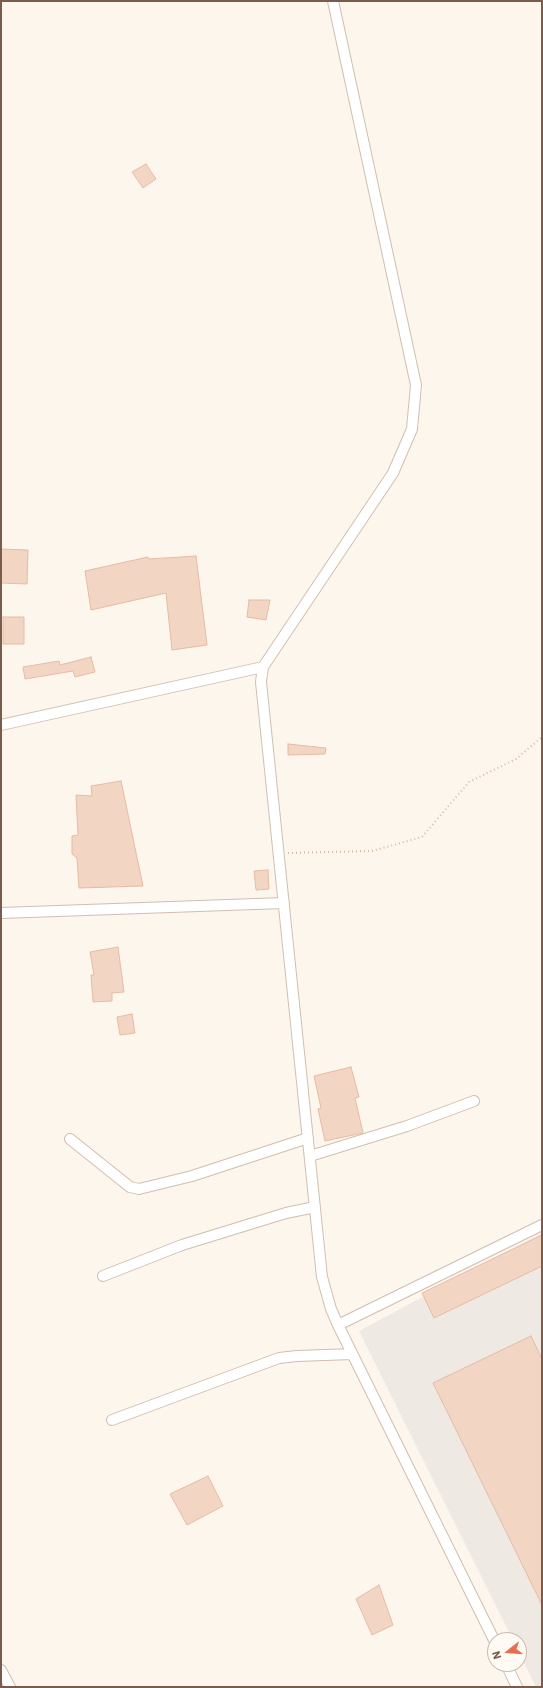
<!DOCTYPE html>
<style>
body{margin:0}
#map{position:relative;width:543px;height:1688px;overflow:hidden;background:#fdf6ec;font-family:"IBM Plex Sans",sans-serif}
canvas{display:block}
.frame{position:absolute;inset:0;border:2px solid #7a5c4d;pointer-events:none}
.north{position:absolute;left:487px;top:1632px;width:40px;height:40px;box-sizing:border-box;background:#fffaf3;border:1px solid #cabbb1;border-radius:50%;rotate:253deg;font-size:11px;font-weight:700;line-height:16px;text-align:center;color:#7a5c4d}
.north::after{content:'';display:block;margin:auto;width:14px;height:18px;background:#e76f51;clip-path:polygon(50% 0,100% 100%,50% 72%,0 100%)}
</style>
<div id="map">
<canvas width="543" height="1688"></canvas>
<div class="frame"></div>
<div class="north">N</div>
</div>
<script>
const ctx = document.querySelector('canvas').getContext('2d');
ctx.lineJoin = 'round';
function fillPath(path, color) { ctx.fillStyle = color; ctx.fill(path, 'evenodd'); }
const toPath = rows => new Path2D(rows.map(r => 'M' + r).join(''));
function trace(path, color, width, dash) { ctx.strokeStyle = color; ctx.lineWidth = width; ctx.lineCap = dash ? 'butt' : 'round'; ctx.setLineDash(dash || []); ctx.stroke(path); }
fillPath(toPath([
 [542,1233,542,1687,536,1687,519,1653,519,1640,513,1640,359,1331]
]), '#efe9e4');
const building = toPath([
 [146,164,156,179,143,188,132,172,146,164],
 [1,549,28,550,27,584,1,583,1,549],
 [196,556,207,645,172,650,166,593,91,610,85,571,148,557,149,559,196,556],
 [249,600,270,600,266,620,247,617,249,600],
 [3,617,24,617,24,644,3,644,3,617],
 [91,657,95,672,75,677,73,671,25,679,23,667,59,661,60,665,91,657],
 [288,744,326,748,325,754,288,755,288,744],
 [121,781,143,886,79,888,77,858,72,854,72,836,78,835,76,795,92,796,91,786,121,781],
 [268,870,269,889,256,890,254,871,268,870],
 [118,947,124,992,112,993,112,1001,93,1002,91,975,94,975,90,952,118,947],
 [132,1014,135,1033,120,1035,117,1017,132,1014],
 [351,1067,359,1097,355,1098,363,1133,325,1141,318,1109,321,1108,314,1076,351,1067],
 [542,1235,542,1266,434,1318,422,1293,542,1235],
 [531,1336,542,1359,542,1605,433,1383,531,1336],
 [208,1476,223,1506,187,1525,170,1494,208,1476],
 [379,1585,393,1625,372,1635,356,1599,379,1585]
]);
fillPath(building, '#f3d5c3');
trace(building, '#e6bba3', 1);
const street = toPath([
 [333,1,416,385,412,429,393,473,263,667,261,682,322,1277,331,1309,338,1325,495,1642],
 [1,725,263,667],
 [1,913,284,903],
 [70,1139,130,1187,139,1189,192,1176,308,1138],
 [310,1156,407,1126,474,1101],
 [103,1276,182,1245,286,1213,315,1207],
 [338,1325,542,1225],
 [112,1420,279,1358,297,1356,352,1354],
 [506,1664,517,1687],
 [1,1670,10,1687]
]);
trace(street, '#d1beb0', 12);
trace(toPath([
 [288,853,372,851,422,837,469,782,516,759,542,737]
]), '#d9b8a5', 2, [1, 3]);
trace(street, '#fff', 10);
</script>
